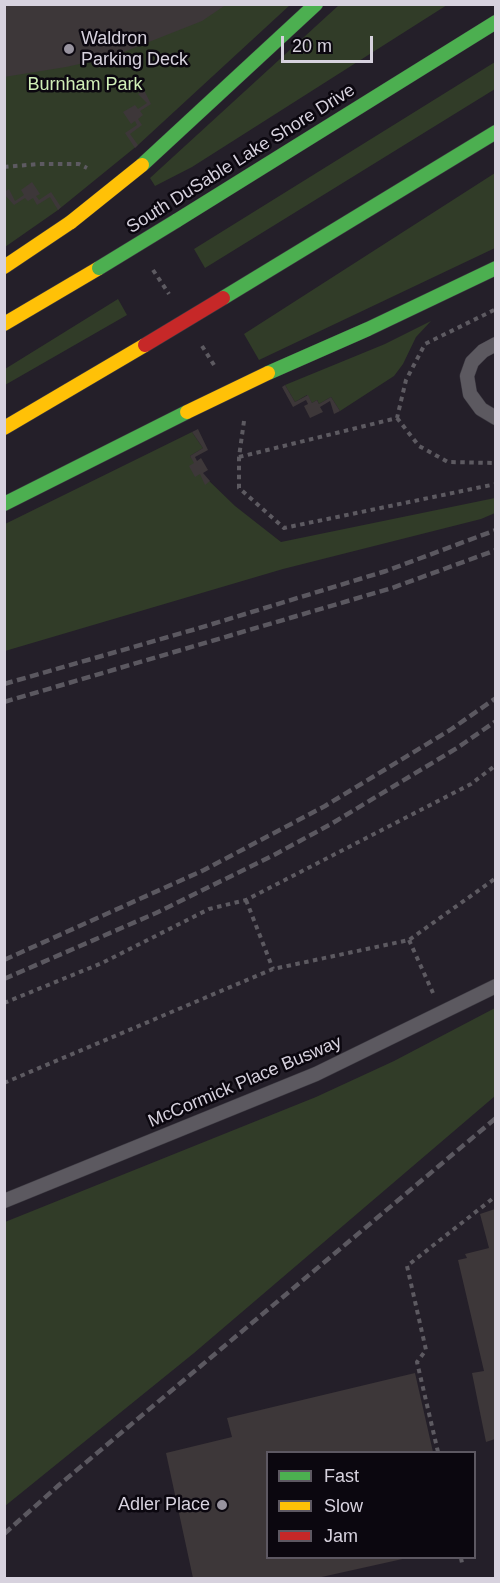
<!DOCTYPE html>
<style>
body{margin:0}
#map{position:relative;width:500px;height:1583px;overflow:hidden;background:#241f29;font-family:Helvetica,sans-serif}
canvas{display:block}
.frame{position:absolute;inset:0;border:6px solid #d7d2de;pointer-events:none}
.legend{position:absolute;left:266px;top:1451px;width:210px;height:108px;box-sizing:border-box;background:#0b070f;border:2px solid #5d5862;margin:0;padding:8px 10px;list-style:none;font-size:18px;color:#d7d2de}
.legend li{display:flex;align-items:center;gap:12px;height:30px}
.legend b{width:30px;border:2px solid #5d5862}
.scale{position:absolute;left:281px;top:36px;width:92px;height:27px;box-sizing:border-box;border:3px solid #d7d2de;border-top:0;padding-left:8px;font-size:18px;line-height:21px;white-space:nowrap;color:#d7d2de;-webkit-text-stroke:4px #0b070f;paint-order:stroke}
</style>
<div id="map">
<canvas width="500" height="1583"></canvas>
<div class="frame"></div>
<ul class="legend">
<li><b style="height:8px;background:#4caf50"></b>Fast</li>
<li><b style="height:8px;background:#ffc107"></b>Slow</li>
<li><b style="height:8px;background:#c62828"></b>Jam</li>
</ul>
<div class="scale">20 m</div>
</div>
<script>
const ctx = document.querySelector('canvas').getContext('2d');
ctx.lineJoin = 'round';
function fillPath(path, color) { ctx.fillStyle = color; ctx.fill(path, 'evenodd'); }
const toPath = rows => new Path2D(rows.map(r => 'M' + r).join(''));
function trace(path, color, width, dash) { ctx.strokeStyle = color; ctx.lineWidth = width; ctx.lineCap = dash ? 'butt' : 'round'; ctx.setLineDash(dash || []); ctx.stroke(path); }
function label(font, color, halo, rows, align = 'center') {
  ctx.font = font + ' Helvetica,sans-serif'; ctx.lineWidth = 5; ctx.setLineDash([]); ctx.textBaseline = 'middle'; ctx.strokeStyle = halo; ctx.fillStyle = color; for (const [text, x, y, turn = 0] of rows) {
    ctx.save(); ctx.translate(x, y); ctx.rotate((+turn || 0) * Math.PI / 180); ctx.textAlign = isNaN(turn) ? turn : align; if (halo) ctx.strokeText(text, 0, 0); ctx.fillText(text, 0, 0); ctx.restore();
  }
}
fillPath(toPath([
 [5,5,290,5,138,145,58,210,5,247],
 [339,5,447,5,192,167,155,186,150,178],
 [495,62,495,89,205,268,194,249],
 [495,173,495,248,259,360,244,334],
 [118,299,127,315,5,385,5,369],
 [431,321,416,337,403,364,394,376,340,411,331,397,319,404,317,400,312,403,307,395,295,402,285,385,385,344],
 [192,432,203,448,190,456,205,477,235,506,281,542,495,498,495,513,481,519,283,569,5,651,5,524],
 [495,1008,495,1096,194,1353,5,1506,5,1222,316,1097,394,1061]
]), '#313c28');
fillPath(toPath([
 [4,4,227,4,202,21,111,57,66,67,4,77],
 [144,90,151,104,140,111,143,115,138,119,142,125,130,134,138,145,135,148,125,133,137,125,135,121,131,124,123,112,135,105,138,109,147,103,138,94],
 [32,182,40,194,36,196,39,200,51,192,61,207,58,210,50,197,37,205,33,198,28,201,25,198,14,205,4,194,4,192,9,189,15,201,24,195,21,190],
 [285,385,295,402,308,395,312,403,317,400,319,404,331,397,340,411,334,414,330,401,320,407,323,412,310,418,304,406,308,404,306,400,293,407,282,387],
 [198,429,208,450,195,457,197,461,201,458,208,470,203,473,210,481,205,485,200,474,195,477,189,466,194,463,190,456,203,448,192,432],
 [495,1209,495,1439,486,1442,472,1373,484,1371,458,1260,467,1258,465,1254,489,1248,480,1214],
 [415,1373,433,1452,267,1452,268,1558,407,1558,317,1578,193,1578,166,1453,232,1437,227,1418]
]), '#3d3739');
const lane = toPath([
 [496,344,483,351,472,362,467,376,470,394,481,409,496,418],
 [4,1201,316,1074,496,986]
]);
const fast = toPath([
 [142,165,316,4],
 [176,221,496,22],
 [223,298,496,132],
 [268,373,368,329,496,268],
 [4,504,187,412]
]);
const slow = toPath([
 [4,267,71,222],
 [4,324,99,268],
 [4,428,145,345]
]);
trace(lane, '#3d3a42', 15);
trace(fast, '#3d3a42', 15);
trace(slow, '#3d3a42', 15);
trace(toPath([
 [4,167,39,164,79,164,87,168],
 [153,270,169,294],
 [202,346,214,365],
 [397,418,419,446,448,462,496,463],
 [244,421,239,457,239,488,284,528,496,484],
 [239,457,397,418,406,380,425,344,496,309],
 [246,900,273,969],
 [409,940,433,993],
 [4,1003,102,963,209,909,246,900,471,784,496,765],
 [4,1083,273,969,409,940,496,878],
 [438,1452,417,1362,426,1350,407,1266,496,1196],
 [461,1558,462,1563]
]), '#5d5a61', 4, [4.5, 4.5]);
trace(lane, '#5c5960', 14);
trace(fast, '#4caf50', 14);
trace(slow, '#ffc107', 14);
trace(toPath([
 [4,684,196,629,386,571,496,530],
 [4,702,392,588,496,550],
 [4,960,204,870,325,806,450,730,496,698],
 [4,979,156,913,274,855,331,824,457,748,496,721],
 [4,1534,59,1485,496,1118]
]), '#5b5860', 4.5, [9, 4.5]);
const fastBridge = toPath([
 [99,268,176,221]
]);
const slowBridge = toPath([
 [71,222,142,165],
 [187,412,268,373]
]);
const jamBridge = toPath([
 [145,345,223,298]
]);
trace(fastBridge, '#3d3a42', 15, []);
trace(slowBridge, '#3d3a42', 15, []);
trace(jamBridge, '#3d3a42', 15, []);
trace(fastBridge, '#4caf50', 14);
trace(slowBridge, '#ffc107', 14);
trace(jamBridge, '#c62828', 14);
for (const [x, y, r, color] of [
 [69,49,6,"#98939f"],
 [222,1505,6,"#98939f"]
]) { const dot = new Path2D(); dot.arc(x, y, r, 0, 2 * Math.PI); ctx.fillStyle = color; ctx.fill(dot); trace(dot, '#0b070f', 2); }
label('18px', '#d7d2de', '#0b070f', [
 ["Waldron",81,39],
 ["Parking Deck",81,60],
 ["Adler Place",210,1505,"right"]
], 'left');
label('18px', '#d0efb7', '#0b070f', [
 ["Burnham Park",85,85]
]);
label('18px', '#d7d2de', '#0b070f', [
 ["South DuSable Lake Shore Drive",241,159,-32],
 ["McCormick Place Busway",245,1082,-23]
]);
</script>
